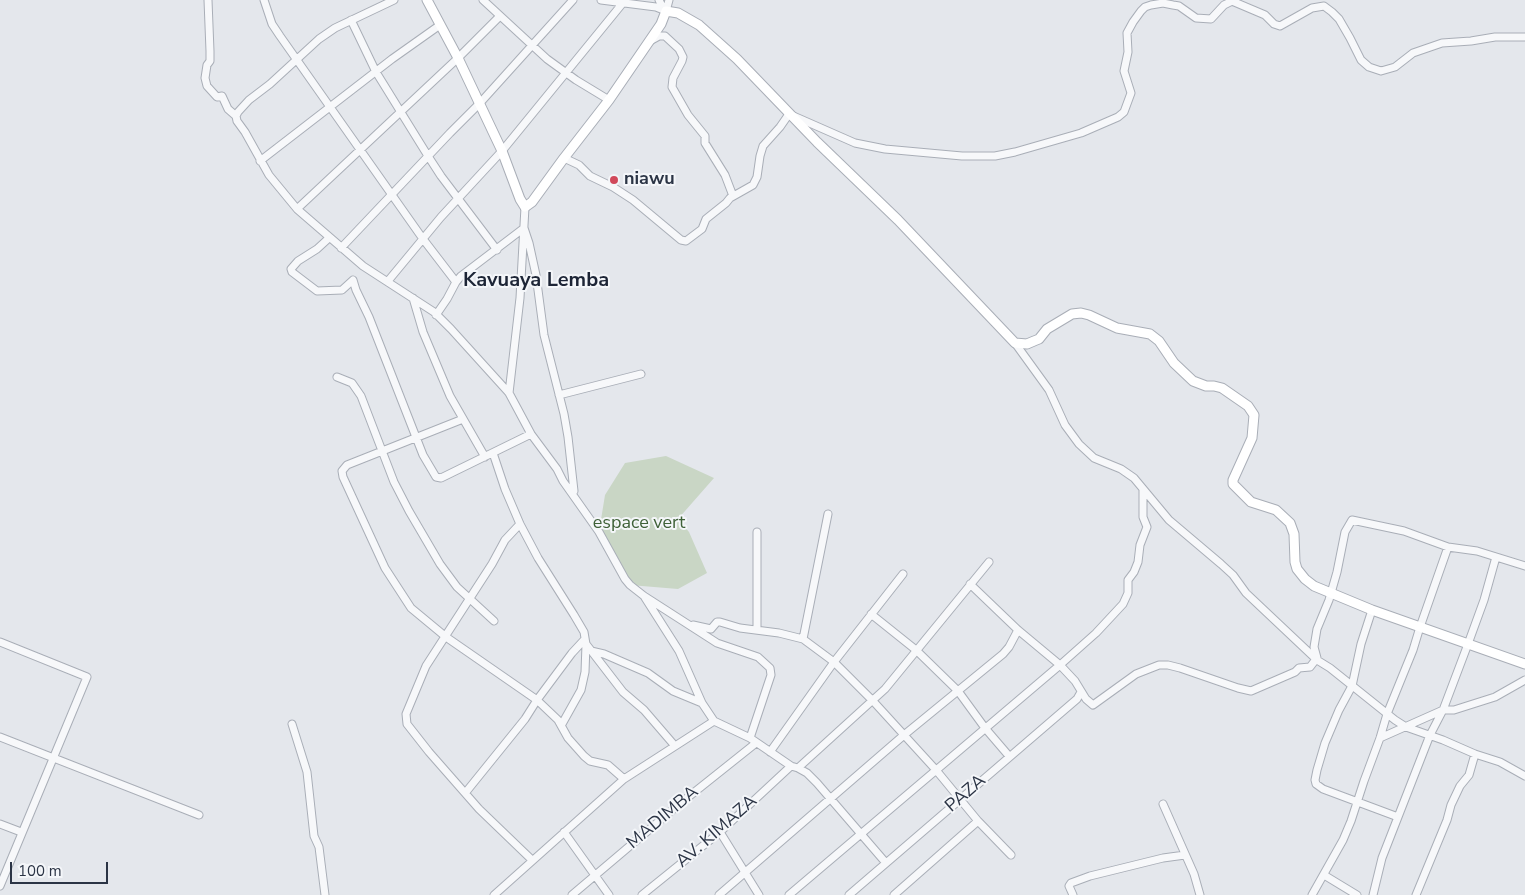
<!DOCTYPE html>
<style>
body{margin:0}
#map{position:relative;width:1525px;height:895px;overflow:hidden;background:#e4e7ec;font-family:"Nunito Sans",sans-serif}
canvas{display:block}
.scale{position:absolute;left:10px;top:862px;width:98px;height:22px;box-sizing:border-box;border:2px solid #2b3445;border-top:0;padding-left:6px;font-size:15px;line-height:18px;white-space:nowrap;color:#2b3445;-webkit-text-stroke:4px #f4f6f9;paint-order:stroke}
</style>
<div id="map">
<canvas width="1525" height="895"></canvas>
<div class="scale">100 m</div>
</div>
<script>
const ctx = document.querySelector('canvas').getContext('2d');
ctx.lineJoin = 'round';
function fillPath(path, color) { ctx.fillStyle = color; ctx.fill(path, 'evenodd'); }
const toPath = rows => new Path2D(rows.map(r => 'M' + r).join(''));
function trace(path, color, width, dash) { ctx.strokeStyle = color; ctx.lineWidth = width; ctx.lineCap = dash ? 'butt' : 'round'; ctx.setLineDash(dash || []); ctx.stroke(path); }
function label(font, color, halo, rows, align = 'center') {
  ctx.font = font + ' "Nunito Sans",sans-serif'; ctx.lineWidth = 4; ctx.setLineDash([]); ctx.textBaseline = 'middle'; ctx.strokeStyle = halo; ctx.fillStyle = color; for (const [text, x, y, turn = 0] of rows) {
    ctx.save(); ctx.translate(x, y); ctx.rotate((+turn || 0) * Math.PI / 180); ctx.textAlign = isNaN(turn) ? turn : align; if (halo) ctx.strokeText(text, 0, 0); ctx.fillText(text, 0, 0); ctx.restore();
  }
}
fillPath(toPath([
 [666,456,714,478,678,519,689,532,707,573,678,589,630,585,599,532,605,495,625,463]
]), '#c9d6c5');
const street = toPath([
 [208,0,210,51,210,61,207,65,205,78,207,86,217,97,222,96,228,109,236,116],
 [264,0,272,24,280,36,423,239,456,282],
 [394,0,335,28,319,39,270,84,249,100,238,112,236,116,237,121,245,132,269,175,297,209,363,266,434,312,451,329,509,393,531,434,557,469,563,481,599,532,625,579,630,585,644,596,717,643,758,657,770,668,771,675,750,738],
 [483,0,547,59,576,80,609,100],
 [601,0,656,7,666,11,669,0],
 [659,0,664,10],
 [351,20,376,72,428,156,441,176,497,250],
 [650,41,659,36,665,36,679,49,683,57,682,61,673,78,672,87,688,115,705,136,705,143,725,175,733,196],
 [564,158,579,165,590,176,613,187,633,200,681,240,686,241,702,229,706,219,726,203,730,198,753,185,757,177,760,156,763,146,780,127,789,114,855,143,885,149,962,156,995,156,1015,152,1081,133,1118,117,1124,112,1131,93,1124,71,1128,52,1127,33,1133,22,1141,11,1145,7,1151,5,1163,3,1173,5,1179,6,1196,18,1211,19,1224,5,1232,1,1265,15,1274,24,1280,26,1312,8,1324,6,1332,12,1339,19,1350,38,1361,60,1369,67,1381,71,1395,67,1413,53,1442,43,1471,41,1495,37,1525,37],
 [260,161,392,59,440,25],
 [297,209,458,58,500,16],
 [329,238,317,249,298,261,291,269,292,272,317,291,342,290,353,280,356,290,369,317,423,455,436,477,441,478,531,434],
 [341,248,450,133,480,103,573,0],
 [388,281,441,217,502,151,622,4],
 [413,298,423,332,450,396,485,457],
 [436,315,447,299,456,282,461,276,524,228,529,243,536,275,544,335,564,414,568,437,574,491],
 [1015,343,1049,390,1065,425,1079,444,1094,458,1121,469,1134,478,1169,520,1221,564,1233,575,1246,593,1317,660,1330,668,1395,720,1406,727,1443,740,1475,754,1500,762,1525,776],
 [337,377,352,383,361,396,394,482,409,511,440,564,457,587,494,621],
 [509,393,520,298,525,207],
 [559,395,641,374],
 [463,419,347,465,342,471,343,477,385,568,411,608,446,637,537,700,558,720,568,738,584,756,590,761,608,765,624,779],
 [493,453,505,489,520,524,538,558,574,615,584,632,586,644,623,692,644,710,675,746],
 [520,524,505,540,492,564,426,666,406,714,407,724,429,752,479,809,532,860],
 [757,532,757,630],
 [970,584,1018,630,1060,665,1075,681,1086,699,1093,705,1136,674,1159,665,1168,665,1180,668,1238,688,1251,691,1295,672,1299,668,1310,667,1317,658,1314,647,1317,629,1329,600,1337,572,1345,532,1352,520,1404,531,1448,547,1477,551,1525,566],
 [644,596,679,651,702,703,714,721,750,738,791,766,798,768,807,773,817,783,886,863],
 [1372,610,1361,644,1352,686,1339,710,1325,743,1317,770,1315,780,1316,784,1323,789,1398,817],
 [871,614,916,650,958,691,985,728,1009,756],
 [693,625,711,629,717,622,720,622,740,628,779,633,803,639,834,662,873,701,936,770,978,821],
 [803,639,828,514],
 [0,642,87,677,0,886],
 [591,651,604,654,648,673,673,691,702,703],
 [292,724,307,772,314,836,319,847,325,895],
 [562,724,581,690,585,672,586,644],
 [0,737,199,815],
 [1380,738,1443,710,1454,710,1495,697,1525,680],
 [770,752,834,662,903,574],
 [798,768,885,689,989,562],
 [466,792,525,719,537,700,572,653,585,639],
 [1163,804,1194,874,1200,895],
 [0,824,21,832],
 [564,832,609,895],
 [720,832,759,895],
 [1324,875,1357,895],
 [494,895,624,779,714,721],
 [572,895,677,806,756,743],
 [642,895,720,832,791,766],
 [719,895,904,735,1003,654,1009,647,1018,630],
 [789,895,1060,665,1096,633,1123,604,1128,593,1128,580,1134,572,1138,562,1140,545,1147,527,1143,517,1143,489],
 [849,895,1077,699,1081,692],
 [894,895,978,821,1011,855],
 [1073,895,1069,886,1071,883,1090,876,1163,858,1185,855],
 [1312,895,1343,840,1351,821,1364,781,1380,738,1387,714,1413,650,1420,627,1448,547],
 [1373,895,1382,858,1430,735,1443,710,1468,644,1484,600,1496,557],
 [1416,895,1447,820,1451,805,1460,786,1469,775,1475,754]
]);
const secondary = toPath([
 [427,0,458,58,502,151,520,199,525,207,532,202,564,158,609,100,661,24,666,11,678,13,699,25,737,59,817,142,898,220,1015,343,1027,344,1034,341,1039,339,1047,329,1072,314,1081,313,1089,315,1117,328,1150,334,1159,341,1174,363,1193,381,1206,386,1214,386,1222,388,1248,406,1254,415,1252,438,1233,480,1233,484,1251,502,1276,510,1290,523,1294,534,1295,562,1297,569,1305,579,1314,586,1372,610,1525,664]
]);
trace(street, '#a9aeb7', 9);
trace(secondary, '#a9aeb7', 11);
trace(street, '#f7f8fa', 7);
trace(secondary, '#fff', 9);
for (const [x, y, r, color] of [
 [614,180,5,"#d1495b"]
]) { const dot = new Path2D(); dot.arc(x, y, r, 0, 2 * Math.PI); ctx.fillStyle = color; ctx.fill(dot); trace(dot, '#f4f6f9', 2); }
label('bold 18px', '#2b3445', '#f4f6f9', [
 ["niawu",624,180]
], 'left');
label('18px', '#3f6138', '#f4f6f9', [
 ["espace vert",639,524]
]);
label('18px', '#2b3445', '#f4f6f9', [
 ["PAZA",966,794,-41],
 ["MADIMBA",663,818,-40],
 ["AV. KIMAZA",717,832,-41]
]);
label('bold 20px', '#1d2536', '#f4f6f9', [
 ["Kavuaya Lemba",536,281]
]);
</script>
